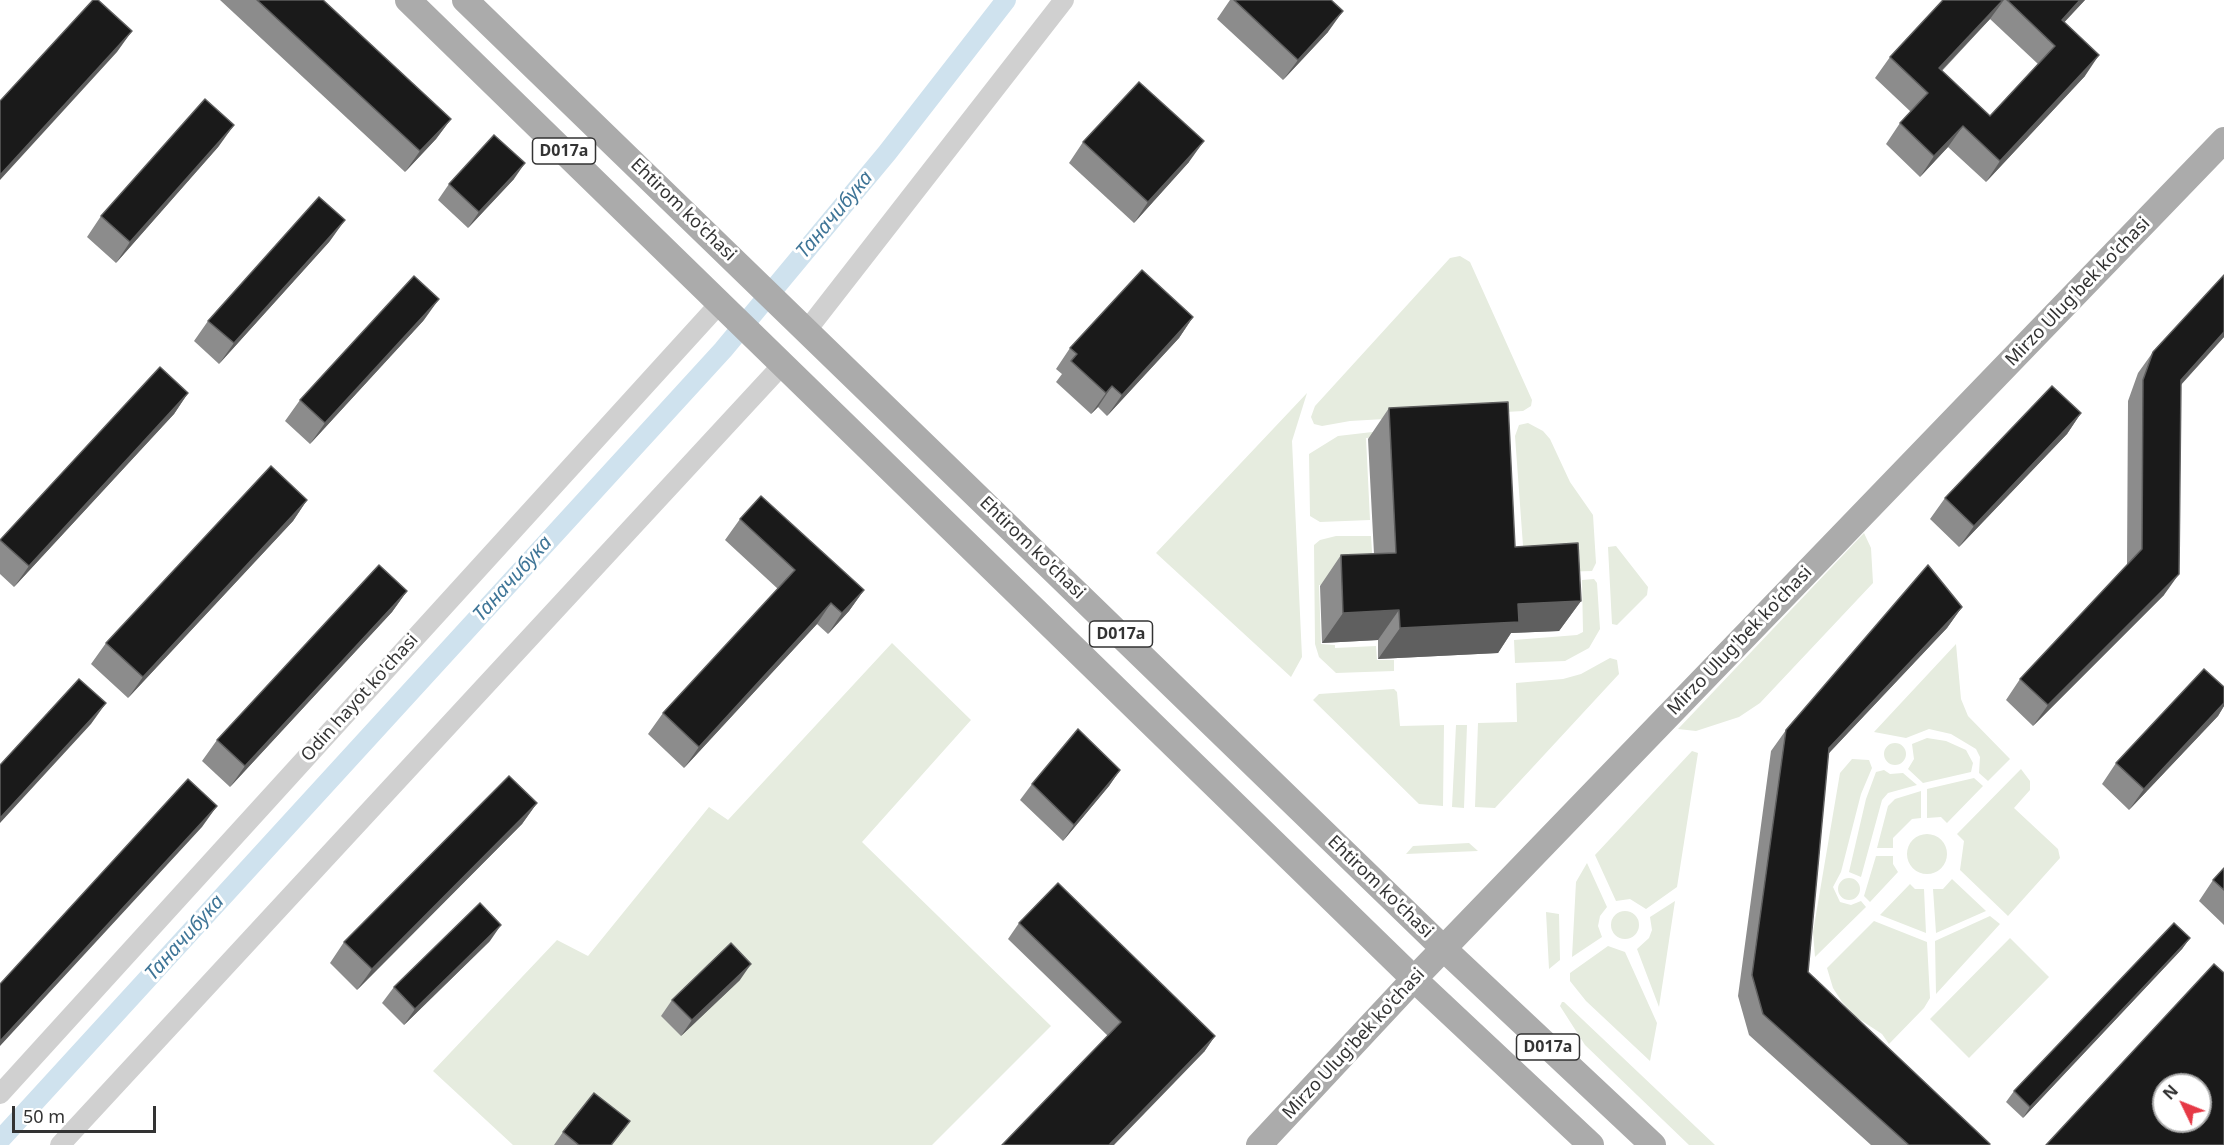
<!DOCTYPE html>
<meta charset="utf-8">
<style>
body{margin:0}
#map{position:relative;width:2224px;height:1145px;overflow:hidden;background:#fff;font-family:"Noto Sans",sans-serif}
canvas{display:block}
.north{position:absolute;left:2152px;top:1073px;width:60px;height:60px;box-sizing:border-box;background:#fff;border:2px solid #adadad;border-radius:50%;rotate:313deg;font-size:16px;font-weight:700;line-height:24px;text-align:center;color:#333}
.north::after{content:'';display:block;margin:auto;width:21px;height:27px;background:#e63946;clip-path:polygon(50% 0,100% 100%,50% 72%,0 100%)}
.scale{position:absolute;left:12px;top:1106px;width:144px;height:27px;box-sizing:border-box;border:3px solid #333;border-top:0;padding-left:8px;font-size:18px;line-height:21px;white-space:nowrap;color:#333;-webkit-text-stroke:4px #fff;paint-order:stroke}
</style>
<div id="map">
<canvas width="2224" height="1145"></canvas>
<div class="north">N</div>
<div class="scale">50 m</div>
</div>
<script>
const ctx = document.querySelector('canvas').getContext('2d');
ctx.lineJoin = 'round';
function fillPath(path, color) { ctx.fillStyle = color; ctx.fill(path, 'evenodd'); }
const toPath = rows => new Path2D(rows.map(r => 'M' + r).join(''));
function trace(path, color, width, dash) { ctx.strokeStyle = color; ctx.lineWidth = width; ctx.lineCap = dash ? 'butt' : 'round'; ctx.setLineDash(dash || []); ctx.stroke(path); }
function label(font, color, halo, rows, align = 'center') {
  ctx.font = font + ' "Noto Sans",sans-serif'; ctx.lineWidth = 6; ctx.setLineDash([]); ctx.textBaseline = 'middle'; ctx.strokeStyle = halo; ctx.fillStyle = color; for (const [text, x, y, turn = 0] of rows) {
    ctx.save(); ctx.translate(x, y); ctx.rotate((+turn || 0) * Math.PI / 180); ctx.textAlign = isNaN(turn) ? turn : align; if (halo) ctx.strokeText(text, 0, 0); ctx.fillText(text, 0, 0); ctx.restore();
  }
}
fillPath(toPath([
 [1460,256,1470,262,1532,400,1531,406,1523,411,1350,421,1322,426,1314,424,1311,417,1315,406,1450,258],
 [1307,393,1292,441,1302,657,1291,677,1156,553],
 [1528,423,1543,431,1550,439,1570,482,1593,515,1596,563,1592,571,1525,573,1515,436,1519,425],
 [1381,431,1382,437,1366,438,1370,520,1320,522,1310,516,1309,454,1338,436],
 [1864,533,1871,548,1873,583,1760,703,1739,717,1696,731,1678,729],
 [1336,536,1371,536,1374,582,1319,585,1321,644,1335,645,1335,648,1376,646,1377,660,1394,660,1394,671,1336,673,1319,657,1315,644,1314,545,1320,540],
 [1616,546,1648,587,1647,595,1617,625,1612,624,1608,547],
 [1594,579,1597,583,1600,629,1589,648,1565,661,1515,663,1514,640,1577,635,1583,632,1582,580],
 [892,643,971,720,862,842,1051,1026,932,1145,513,1145,433,1071,557,940,588,956,709,807,728,820],
 [1956,644,1961,699,1968,716,2010,759,1988,781,1979,773,1980,757,1976,749,1951,734,1929,729,1906,738,1874,732],
 [1610,658,1617,660,1619,674,1495,808,1475,807,1478,723,1517,722,1516,683,1563,679,1581,674],
 [1394,689,1397,692,1400,726,1444,725,1443,806,1419,804,1313,700,1319,694],
 [1456,725,1467,725,1464,808,1452,807],
 [1927,738,1946,741,1966,750,1973,763,1971,772,1923,783,1908,769,1914,759,1912,744],
 '1884 754a11 11 0 1 1 22 0a11 11 0 1 1-22 0Z',
 [1692,751,1698,753,1677,887,1646,909,1630,899,1616,901,1595,855],
 [1852,759,1869,760,1872,768,1861,794,1841,872,1833,887,1840,902,1851,905,1861,901,1866,907,1815,957,1813,932,1840,773],
 [2021,769,2030,781,2030,790,2014,808,2058,849,2060,858,2008,916,1960,870,1964,841,1957,834],
 [1884,770,1890,774,1903,773,1917,785,1888,793,1882,800,1861,877,1849,872,1866,799,1876,772],
 [1974,778,1983,786,1947,823,1941,817,1927,818,1927,789],
 [1921,791,1921,818,1912,819,1893,838,1893,848,1877,848,1888,806,1895,799],
 '1907 854a20 20 0 1 1 40 0a20 20 0 1 1-40 0Z',
 [1469,843,1478,851,1406,854,1413,846],
 [1876,856,1893,856,1893,864,1898,872,1870,902,1864,896],
 [1587,863,1607,907,1600,916,1598,926,1602,937,1572,957,1576,882],
 '1838 889a11 11 0 1 1 22 0a11 11 0 1 1-22 0Z',
 [1952,879,1986,911,1936,933,1933,889,1943,889],
 [1910,884,1915,889,1924,889,1926,933,1880,915],
 [1675,901,1659,1007,1637,949,1649,938,1652,930,1650,917],
 '1611 925a14 14 0 1 1 28 0a14 14 0 1 1-28 0Z',
 [1546,912,1559,914,1560,960,1549,969],
 [1990,916,2000,924,1936,994,1935,941],
 [1874,921,1927,942,1930,998,1924,1008,1889,1044,1882,1034,1856,1017,1842,1002,1833,988,1827,968],
 [2010,938,2049,977,1969,1058,1930,1019],
 [1608,946,1625,952,1657,1023,1650,1061,1586,1001,1570,981,1570,973],
 [1562,1002,1564,1002,1715,1145,1689,1145,1585,1045,1560,1006]
]), '#e6ecdf');
trace(toPath([
 [0,1140,723,350,887,153,1006,0]
]), '#cfe2ee', 20);
trace(toPath([
 [807,330,1064,0],
 [0,1094,721,302],
 [60,1145,784,363]
]), '#d0d0d0', 20);
trace(toPath([
 [408,0,1414,979,1591,1145],
 [465,0,1443,948,1653,1145],
 [1259,1145,1414,979,2224,140]
]), '#ababab', 26);
fillPath(toPath([
 [220,0,323,0,451,119,436,139,405,172],
 [1230,0,1331,0,1328,32,1283,80,1217,19],
 [1943,0,2085,0,2064,22,2085,76,1986,182,1948,147,1920,177,1886,144,1900,123,1911,112,1875,78,1890,57],
 [1990,19,2038,64,1990,116,1942,71],
 [1083,142,1189,162,1134,223,1069,163],
 [219,146,116,263,87,237,101,216],
 [514,179,468,228,438,200,449,184],
 [330,241,219,364,194,341,208,321],
 [2224,275,2224,337,2181,385,2164,595,2033,726,2006,700,2020,679,2127,565,2128,401,2138,373,2153,352],
 [1193,317,1179,338,1107,416,1098,407,1091,414,1056,382,1062,374,1056,369,1070,348],
 [424,320,310,444,285,421,300,400],
 [188,393,174,414,14,587,0,574,0,540],
 [1389,408,1515,547,1581,601,1559,631,1511,633,1498,653,1378,659,1378,640,1322,643,1320,586,1341,555,1374,554,1368,439],
 [2081,413,2067,434,1959,547,1930,519,1945,498],
 [307,500,293,521,128,698,91,664,106,643],
 [740,519,864,590,849,611,828,634,817,624,684,768,648,734,663,713,778,589,725,540],
 [407,591,392,612,230,787,202,761,217,740],
 [1962,607,1947,628,1828,754,1808,972,1989,1145,1871,1145,1749,1035,1738,996,1771,751,1786,730],
 [2224,687,2224,706,2218,716,2129,810,2102,784,2116,763],
 [1120,770,1109,786,1063,841,1020,800,1032,784],
 [537,803,522,824,357,990,330,963,344,942],
 [2224,868,2224,925,2199,901,2213,880],
 [1019,923,1215,1036,1204,1052,1108,1036,1008,939],
 [2190,938,2182,949,2023,1118,2006,1102,2014,1091],
 [490,941,404,1025,382,1003,394,987],
 [740,980,681,1036,661,1016,672,1000],
 [630,1121,612,1145,554,1145,563,1132]
]), '#8c8c8c');
fillPath(toPath([
 [2004,0,1990,19,1924,89,1939,68],
 [2080,0,2085,0,2047,41,2062,20],
 [1343,11,1328,32,1283,80,1298,60],
 [132,31,117,52,0,180,0,175],
 [2099,55,2085,76,1986,182,2000,161],
 [451,119,436,139,405,172,420,151],
 [234,125,219,146,116,263,130,242],
 [1963,126,1948,147,1920,177,1934,156],
 [1204,141,1189,162,1134,223,1148,202],
 [525,163,514,179,468,228,479,212],
 [345,220,330,241,219,364,234,343],
 [439,299,424,320,310,444,325,423],
 [1193,317,1179,338,1107,416,1122,395],
 [2224,332,2224,337,2166,401,2181,380],
 [1112,386,1098,407,1091,414,1106,393],
 [188,393,174,414,14,587,29,566],
 [2081,413,2067,434,1959,547,1974,526],
 [307,500,293,521,128,698,143,677],
 [2179,574,2164,595,2033,726,2048,705],
 [864,590,849,611,828,634,842,613],
 [407,591,392,612,230,787,245,766],
 [1581,601,1559,631,1511,633,1498,653,1378,659,1400,628,1518,604],
 [831,603,817,624,684,768,699,747],
 [1962,607,1947,628,1814,769,1829,748],
 [1399,610,1378,640,1322,643,1343,613],
 [106,703,91,724,0,823,0,818],
 [2224,703,2224,706,2218,716,2129,810,2144,789],
 [1120,770,1109,786,1063,841,1074,825],
 [537,803,522,824,357,990,372,969],
 [217,806,202,827,0,1046,0,1041],
 [501,925,490,941,404,1025,415,1009],
 [2190,938,2182,949,2023,1118,2030,1107],
 [751,964,740,980,681,1036,692,1020],
 [1215,1036,1204,1052,1114,1145,1109,1145]
]), '#5f5f5f');
const building = toPath([
 [93,0,98,0,132,31,0,175,0,101,93,0],
 [257,0,323,0,451,119,420,151,257,0],
 [1234,0,1331,0,1343,11,1298,60,1234,0],
 [1943,0,2003,0,1939,68,1990,116,2055,46,2007,0,2080,0,2062,20,2099,55,2000,161,1963,126,1934,156,1900,123,1928,93,1890,57,1943,0],
 [1139,82,1204,141,1148,202,1083,142,1139,82],
 [205,99,234,125,130,242,101,216,205,99],
 [494,135,525,163,479,212,449,184,494,135],
 [319,197,345,220,234,343,208,321,319,197],
 [1142,270,1193,317,1122,395,1112,386,1106,393,1071,361,1077,354,1070,348,1142,270],
 [2224,275,2224,332,2181,380,2179,574,2048,705,2020,679,2142,549,2143,380,2153,352,2224,275],
 [414,276,439,299,325,423,300,400,414,276],
 [160,367,188,393,29,566,0,540,160,367],
 [2052,386,2081,413,1974,526,1945,498,2052,386],
 [1508,402,1515,547,1578,543,1581,601,1518,604,1519,622,1400,628,1399,610,1343,613,1341,555,1396,553,1389,408,1508,402],
 [271,466,307,500,143,677,106,643,271,466],
 [761,496,864,590,842,613,831,603,699,747,663,713,795,570,740,519,761,496],
 [379,565,407,591,245,766,217,740,379,565],
 [1928,565,1962,607,1829,748,1808,972,1990,1144,1989,1145,1909,1145,1763,1014,1752,975,1786,730,1928,565],
 [2204,669,2224,687,2224,703,2144,789,2116,763,2204,669],
 [79,679,106,703,0,818,0,765,79,679],
 [1078,729,1120,770,1074,825,1032,784,1078,729],
 [509,776,537,803,372,969,344,942,509,776],
 [188,779,217,806,0,1041,0,984,188,779],
 [2224,868,2224,890,2213,880,2224,868],
 [1058,883,1215,1036,1109,1145,1002,1145,1121,1022,1019,923,1058,883],
 [480,903,501,925,415,1009,394,987,480,903],
 [2174,923,2190,938,2030,1107,2014,1091,2174,923],
 [731,943,751,964,692,1020,672,1000,731,943],
 [2214,964,2224,973,2224,1145,2046,1145,2214,964],
 [2164,1085,2200,1085,2200,1121,2164,1121,2164,1085],
 [594,1093,630,1121,611,1145,579,1145,563,1132,594,1093]
]);
fillPath(building, '#1a1a1a');
trace(building, '#5f5f5f', 1.5);
for (const [x, y, w] of [
 [564,151,63],
 [1121,634,63],
 [1548,1047,63]
]) { const box = new Path2D(); box.roundRect(x - w / 2, y - 13, w, 26, 4.5); ctx.fillStyle = '#fff'; ctx.fill(box); trace(box, '#333', 1.5); }
label('bold 16px', '#333', null, [
 ["D017a",564,151],
 ["D017a",1121,634],
 ["D017a",1548,1047]
]);
label('18px', '#333', '#fff', [
 ["Ehtirom ko'chasi",683,210,44],
 ["Mirzo Ulug'bek ko'chasi",2078,292,-46],
 ["Ehtirom ko'chasi",1032,548,44],
 ["Mirzo Ulug'bek ko'chasi",1740,641,-46],
 ["Odin hayot ko'chasi",360,698,-48],
 ["Ehtirom ko'chasi",1380,887,44],
 ["Mirzo Ulug'bek ko'chasi",1354,1044,-47]
]);
label('italic 20px', '#3f7597', '#fff', [
 ["Таначибука",835,215,-50],
 ["Таначибука",513,579,-48],
 ["Таначибука",185,938,-48]
]);
</script>
